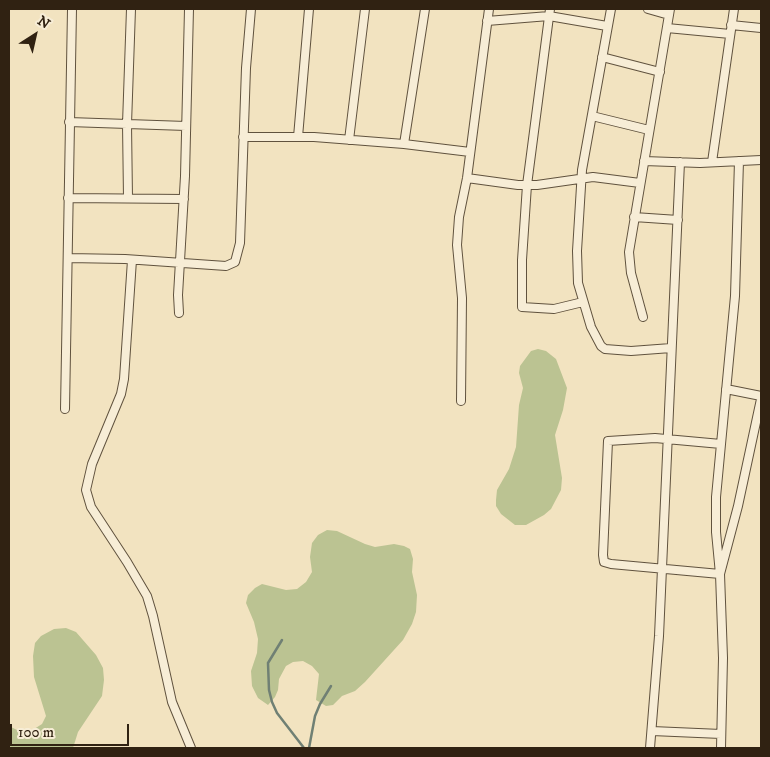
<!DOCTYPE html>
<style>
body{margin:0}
#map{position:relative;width:770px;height:757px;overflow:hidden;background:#f2e3c0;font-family:"IM FELL DW Pica",serif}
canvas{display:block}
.frame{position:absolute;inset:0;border:10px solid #302212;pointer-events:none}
.north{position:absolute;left:10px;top:10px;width:50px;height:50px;-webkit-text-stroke:4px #f7edd6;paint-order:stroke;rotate:35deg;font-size:14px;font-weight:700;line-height:20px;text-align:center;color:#302212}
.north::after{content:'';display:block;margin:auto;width:18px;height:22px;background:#302212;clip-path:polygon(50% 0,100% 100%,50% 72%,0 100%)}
.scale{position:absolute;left:10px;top:724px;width:119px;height:22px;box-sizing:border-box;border:2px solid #302212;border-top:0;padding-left:6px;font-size:15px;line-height:18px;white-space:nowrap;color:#302212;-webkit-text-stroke:4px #f7edd6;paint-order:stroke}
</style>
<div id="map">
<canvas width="770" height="757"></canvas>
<div class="frame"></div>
<div class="north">N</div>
<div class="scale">100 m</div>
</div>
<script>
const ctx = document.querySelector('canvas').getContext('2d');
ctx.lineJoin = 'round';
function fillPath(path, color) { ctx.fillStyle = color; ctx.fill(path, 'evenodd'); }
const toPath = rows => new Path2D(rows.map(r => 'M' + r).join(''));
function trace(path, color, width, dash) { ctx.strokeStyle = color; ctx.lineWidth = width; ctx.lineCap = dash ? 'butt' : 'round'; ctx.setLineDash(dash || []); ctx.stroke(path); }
fillPath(toPath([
 [538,349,546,351,556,359,567,388,563,410,555,435,562,478,561,490,551,509,544,515,526,525,515,525,501,514,496,506,496,500,497,490,509,469,516,447,519,405,523,388,519,373,520,366,531,351],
 [327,530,337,531,365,544,375,547,394,544,404,546,410,549,413,559,412,572,417,595,416,612,412,624,403,640,365,682,355,691,342,696,333,705,326,706,316,700,319,674,312,666,303,661,293,662,286,666,279,679,278,690,275,697,268,705,258,698,252,686,251,671,257,653,258,639,254,622,246,603,248,595,255,588,262,584,286,590,297,589,306,582,312,572,310,557,312,543,318,535],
 [66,628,76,632,96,655,103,668,104,680,102,696,78,732,73,748,9,748,9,726,19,731,31,731,42,724,46,716,34,677,33,656,35,643,41,636,54,629]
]), '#bbc392');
trace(toPath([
 [282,640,268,663,269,690,272,702,277,713,304,748],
 [309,748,315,716,320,704,331,686]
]), '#708074', 2.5);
const street = toPath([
 [550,9,527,185,522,260,522,307,554,309,583,302],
 [611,9,582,170,577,251,578,283,591,327,601,346,605,349,631,351,671,348],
 [648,9,669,15],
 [487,21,549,16,607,26],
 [731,25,761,28],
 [667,28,730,34],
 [602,57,660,72],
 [592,116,649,130],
 [69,122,186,126],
 [243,137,314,137,404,144,470,152],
 [298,137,309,9],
 [349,140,365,9],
 [404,144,425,9],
 [644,161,700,163,761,160],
 [712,162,734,9],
 [467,178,518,185,537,185,593,177,640,183],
 [68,198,184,199],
 [128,198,127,124,131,9],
 [634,217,678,220],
 [68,258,125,259,226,266,235,262,240,243,246,68,251,9],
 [132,260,124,379,121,394,92,464,86,490,91,507,127,562,147,596,153,616,172,702,191,748],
 [179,313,178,295,185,176,189,9],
 [643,317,631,273,629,252,670,9],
 [726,389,761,396],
 [461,401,462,298,457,245,459,217,467,178,489,9],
 [65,409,72,9],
 [721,444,655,438,608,441,603,555,604,562,611,564,720,574,716,532,716,497,735,296,739,161],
 [652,731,721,734],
 [650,748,659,636,680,162],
 [721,748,723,658,720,574,738,506,761,399]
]);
trace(street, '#60523e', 10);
trace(street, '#f7edd6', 8);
</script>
